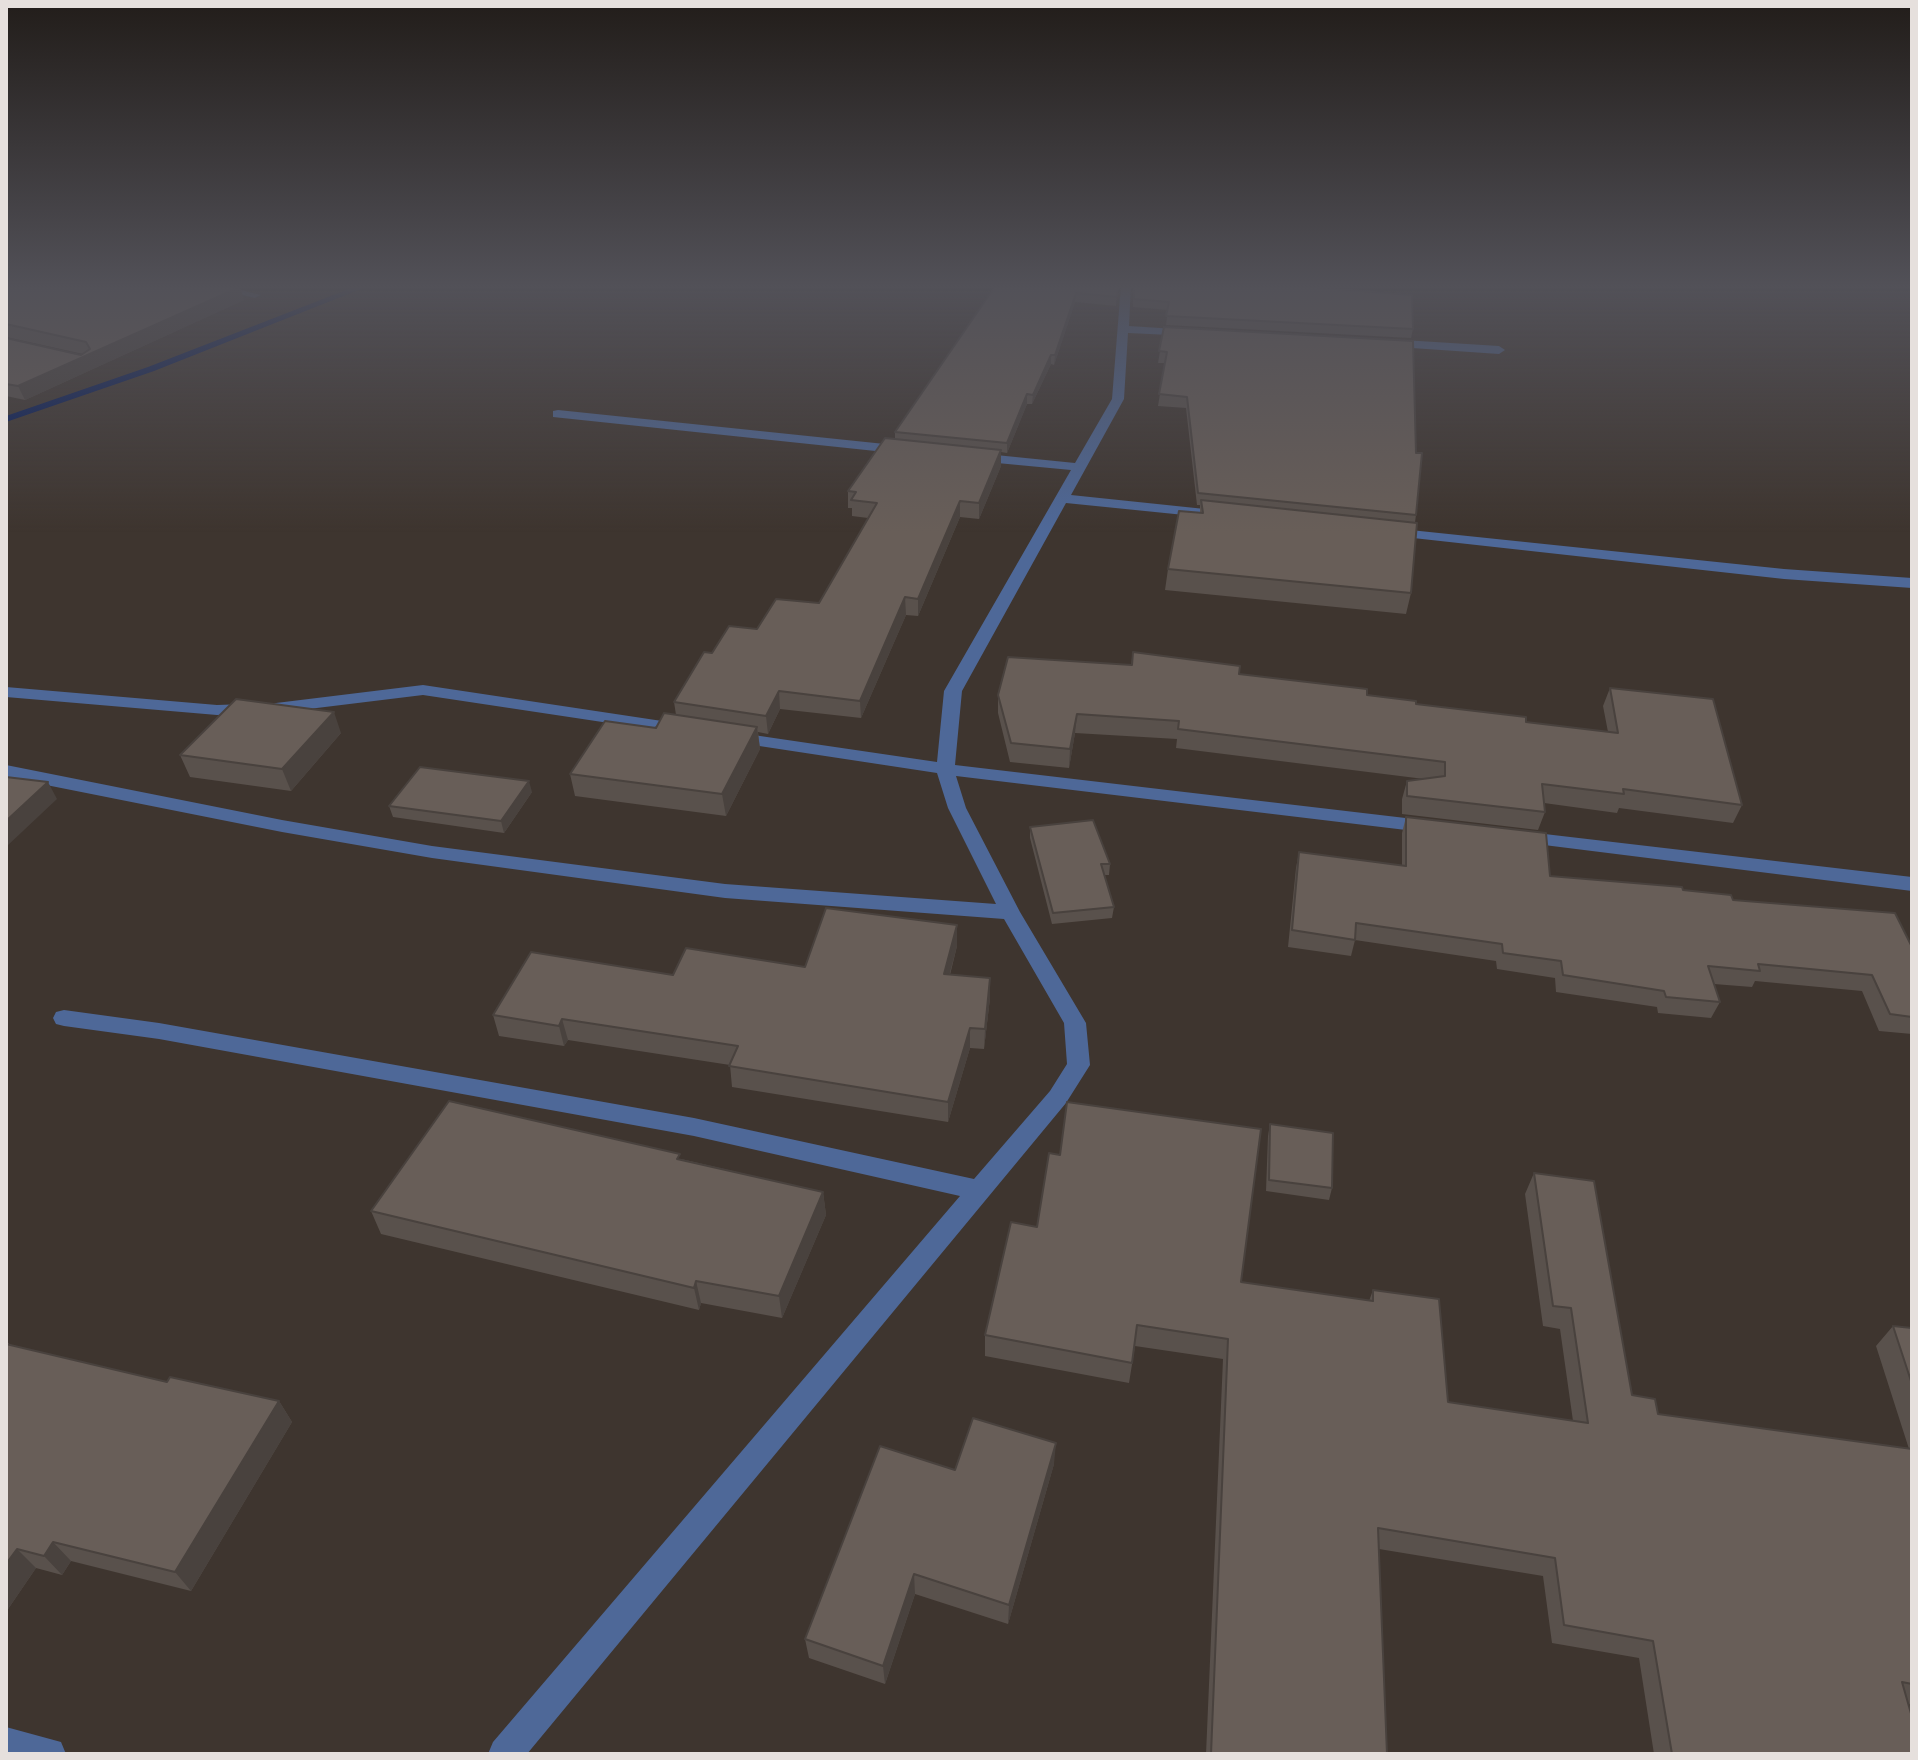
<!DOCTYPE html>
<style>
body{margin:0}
#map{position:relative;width:1918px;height:1760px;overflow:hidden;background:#3e352f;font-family:Mulish,sans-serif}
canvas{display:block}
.frame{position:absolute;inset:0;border:8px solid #e6e0dd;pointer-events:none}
</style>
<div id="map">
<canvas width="1918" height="1760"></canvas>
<div class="frame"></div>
</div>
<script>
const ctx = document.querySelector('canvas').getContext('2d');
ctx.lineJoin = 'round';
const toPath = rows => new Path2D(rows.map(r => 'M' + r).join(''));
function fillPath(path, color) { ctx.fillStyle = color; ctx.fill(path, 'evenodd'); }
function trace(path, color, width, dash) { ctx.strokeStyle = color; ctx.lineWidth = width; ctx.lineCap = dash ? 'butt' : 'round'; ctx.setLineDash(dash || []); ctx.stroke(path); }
fillPath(toPath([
 [359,285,371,285,154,371,6,422,6,416,148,367,359,285]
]), '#00185b');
fillPath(toPath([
 [198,285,221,285,261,295,255,298,198,285],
 [1121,285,1131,285,1129,326,1191,330,1197,333,1191,336,1128,333,1124,399,1071,495,1224,511,1231,515,1224,519,1066,503,962,691,955,765,1431,821,1441,827,1431,833,956,776,966,808,1020,912,1086,1023,1090,1065,1066,1103,527,1754,488,1754,493,1742,960,1196,694,1136,159,1039,64,1026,56,1024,53,1018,56,1012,64,1010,159,1023,694,1118,974,1179,1050,1091,1067,1064,1064,1023,1004,919,725,898,432,858,282,832,6,777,6,765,282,820,432,846,725,884,996,904,948,808,937,773,733,742,724,737,733,732,937,762,944,691,1071,470,976,461,969,457,976,453,1075,463,1112,399,1121,285],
 [1387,339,1499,346,1505,350,1499,354,1383,346,1381,343,1387,339],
 [558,410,904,446,911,450,904,454,553,417,553,411,558,410],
 [1391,528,1784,569,1912,578,1912,588,1784,579,1386,535,1384,532,1391,528],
 [423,685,682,724,691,729,682,734,423,695,276,713,217,715,6,697,6,687,217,705,276,703,423,685],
 [1519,831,1912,877,1912,891,1512,841,1509,837,1519,831]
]), '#4e6898');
fillPath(toPath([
 [6,1727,61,1742,66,1754,6,1754,6,1727]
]), '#4e6898');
fillPath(toPath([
 [6,285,240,287,244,300,25,400,6,396,6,338,81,355,83,354,6,337],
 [996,285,1118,285,1116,306,1075,302,1054,365,1051,364,1032,404,1027,404,1007,453,1001,452,1001,466,979,519,960,517,918,616,906,615,861,718,780,709,768,734,758,732,760,749,726,816,575,796,570,774,676,715,674,702,712,653,757,629,819,603,868,518,852,516,852,508,848,508,848,491,895,439,895,432],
 [1133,285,1413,329,1411,338,1166,325,1168,310,1133,307],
 [1164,327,1416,515,1415,522,1411,593,1406,614,1165,590,1168,569,1200,513,1200,505,1197,505,1186,408,1158,406,1165,363,1158,363],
 [1133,652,1239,674,1526,722,1608,732,1603,706,1610,688,1742,805,1733,823,1619,808,1617,813,1544,803,1545,812,1538,830,1402,814,1402,799,1407,781,1424,779,1176,748,1177,739,1075,733,1069,768,1010,762,998,713,998,695,1131,665],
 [341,733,291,791,190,777,180,755],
 [532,792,504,833,393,817,389,806],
 [1406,817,1550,876,1683,890,1733,900,1912,947,1912,1034,1879,1031,1862,991,1755,981,1752,987,1714,984,1720,1002,1711,1018,1658,1013,1657,1007,1556,992,1555,978,1497,969,1496,961,1355,940,1351,956,1288,947,1296,868,1299,852,1402,866,1402,833],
 [1030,827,1110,864,1109,875,1104,875,1114,907,1112,918,1052,924,1030,838],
 [957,925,957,946,950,975,990,998,984,1049,970,1048,948,1122,732,1087,730,1065,568,1040,564,1046,499,1036,493,1015,673,975,805,967],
 [1270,1124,1332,1188,1329,1200,1266,1191,1268,1136],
 [681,1159,823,1192,826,1215,782,1318,701,1303,699,1310,381,1234,371,1211],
 [1534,1173,1632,1395,1658,1414,1909,1449,1876,1346,1893,1326,1912,1328,1912,1705,1908,1704,1912,1754,1654,1754,1639,1658,1552,1643,1543,1576,1379,1549,1387,1754,1206,1754,1223,1359,1135,1346,1129,1383,985,1356,985,1335,1241,1282,1369,1301,1373,1290,1448,1402,1573,1421,1560,1329,1543,1326,1525,1194],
 [6,1340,10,1345,167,1382,279,1401,292,1422,191,1591,71,1561,62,1575,36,1568,6,1612],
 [1054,1464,1008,1624,915,1594,885,1684,809,1658,805,1639,955,1470]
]), '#59514c');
fillPath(toPath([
 [240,287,244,300,25,400,18,386],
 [1076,293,1075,302,1054,365,1055,355],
 [1051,355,1051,364,1032,404,1033,395],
 [1027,394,1027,404,1007,453,1007,443],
 [1001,450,1001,466,979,519,979,503],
 [960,501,960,517,918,616,918,599],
 [905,597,906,615,861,718,860,701],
 [779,691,780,709,768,734,766,716],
 [334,712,341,733,291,791,282,769],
 [1077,714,1075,733,1069,768,1070,749],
 [757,727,760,749,726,816,722,794],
 [529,781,532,792,504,833,501,821],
 [48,782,57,799,6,847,6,821],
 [957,925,957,946,944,995,944,974],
 [990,978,990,998,984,1049,985,1029],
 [562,1019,568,1040,564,1046,559,1026],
 [970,1028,970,1048,948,1122,948,1102],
 [823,1192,826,1215,782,1318,779,1296],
 [696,1281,701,1303,699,1310,694,1288],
 [279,1401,292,1422,191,1591,175,1572],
 [1056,1443,1054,1464,1008,1624,1009,1605],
 [53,1542,71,1561,62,1575,44,1556],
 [17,1549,36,1568,6,1612,6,1564],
 [914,1574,915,1594,885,1684,883,1666]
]), '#49423e');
const building = toPath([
 [6,285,232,285,240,287,18,386,6,384,6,338,81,355,90,349,86,342,6,324,6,285],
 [996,285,1118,285,1117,297,1076,293,1055,355,1051,355,1033,395,1027,394,1007,443,895,432,996,285],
 [1134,285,1303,285,1323,288,1412,295,1413,329,1166,316,1169,302,1134,299,1134,285],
 [1164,327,1413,341,1416,453,1422,453,1416,515,1198,493,1187,397,1159,394,1167,352,1159,351,1164,327],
 [885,438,1001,450,979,503,960,501,918,599,905,597,860,701,779,691,766,716,674,702,704,652,712,653,729,626,757,629,776,599,819,603,877,503,851,500,856,492,848,491,885,438],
 [1201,500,1417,523,1411,593,1168,569,1179,511,1203,513,1201,500],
 [1133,652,1240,666,1239,674,1367,689,1367,695,1416,701,1416,704,1526,717,1526,722,1618,733,1610,688,1713,699,1742,805,1623,789,1624,794,1542,784,1545,812,1407,796,1407,781,1445,776,1445,762,1178,729,1179,721,1077,714,1070,749,1011,743,998,695,1008,657,1132,665,1133,652],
 [236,699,334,712,282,769,180,755,236,699],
 [664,713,757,727,722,794,570,774,605,721,656,728,664,713],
 [420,767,529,781,501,821,389,806,420,767],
 [6,777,48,782,6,821,6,777],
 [1406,817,1546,833,1550,876,1682,887,1683,890,1731,895,1733,900,1895,913,1912,947,1912,1017,1890,1014,1872,975,1758,964,1760,971,1708,966,1720,1002,1666,997,1664,991,1563,975,1561,961,1503,953,1502,944,1356,923,1355,940,1292,930,1299,852,1406,866,1406,817],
 [1093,820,1110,864,1101,864,1114,907,1053,913,1030,827,1093,820],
 [826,908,957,925,944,974,990,978,985,1029,970,1028,948,1102,729,1066,738,1046,562,1019,559,1026,493,1015,531,952,673,975,686,948,805,967,826,908],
 [449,1101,680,1154,677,1159,823,1192,779,1296,696,1281,694,1288,371,1211,449,1101],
 [1067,1102,1261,1129,1241,1282,1373,1301,1373,1290,1439,1299,1448,1402,1588,1423,1571,1308,1553,1306,1534,1173,1594,1181,1632,1395,1655,1399,1658,1414,1912,1449,1912,1684,1902,1682,1912,1717,1912,1754,1672,1754,1653,1641,1564,1625,1555,1558,1378,1528,1387,1754,1211,1754,1228,1339,1137,1325,1132,1363,985,1335,1011,1222,1037,1227,1049,1153,1060,1155,1067,1102],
 [1270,1124,1333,1133,1332,1188,1269,1180,1270,1124],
 [1893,1326,1912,1328,1912,1384,1893,1326],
 [6,1344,167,1382,170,1377,279,1401,175,1572,53,1542,44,1556,17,1549,6,1564,6,1344],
 [973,1418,1056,1443,1009,1605,914,1574,883,1666,805,1639,880,1446,955,1470,973,1418]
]);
fillPath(building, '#685e58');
trace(building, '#49423e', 2);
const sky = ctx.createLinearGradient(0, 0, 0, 532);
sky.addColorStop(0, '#221d1a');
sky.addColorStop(0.54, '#525158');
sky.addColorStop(1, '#52515800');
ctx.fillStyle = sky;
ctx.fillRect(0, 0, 1918, 532);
</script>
